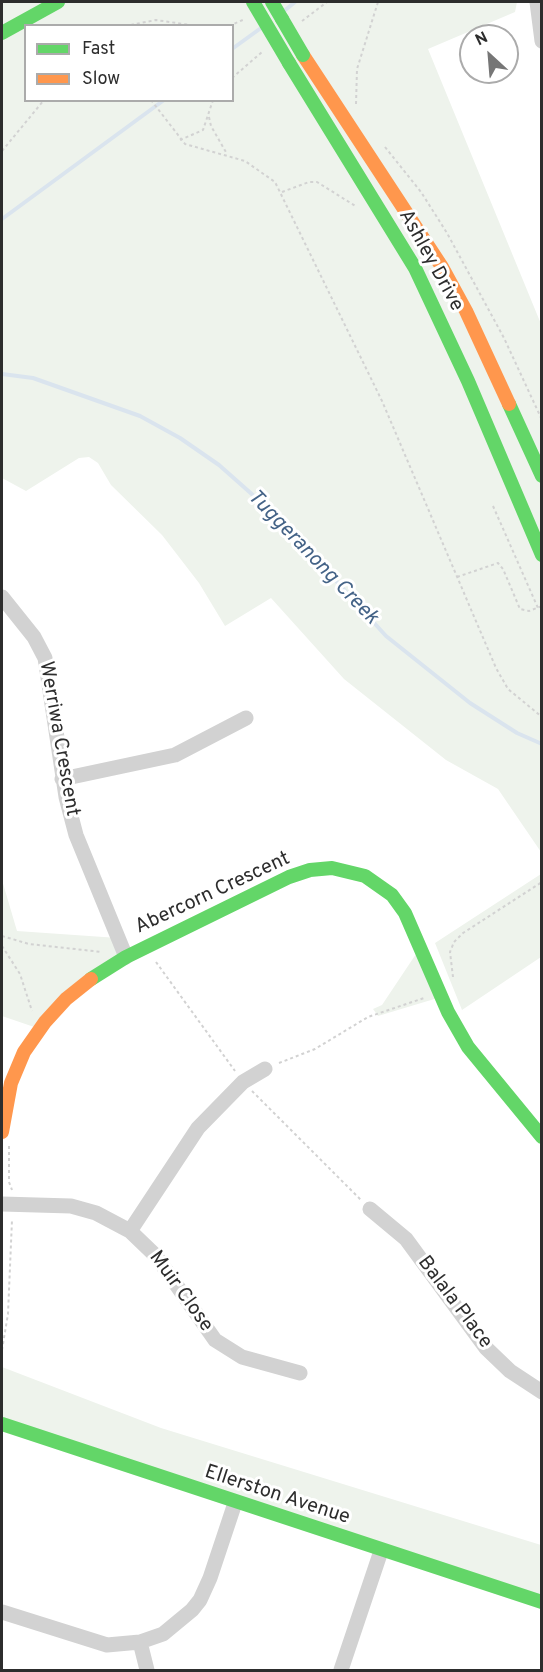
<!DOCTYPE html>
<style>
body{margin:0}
#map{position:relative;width:543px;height:1672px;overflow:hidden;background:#fff;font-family:Overpass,sans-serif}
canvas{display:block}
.frame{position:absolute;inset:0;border:3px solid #2d2d2d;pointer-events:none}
.legend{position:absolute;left:24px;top:24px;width:210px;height:78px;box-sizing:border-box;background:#fff;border:2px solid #ababab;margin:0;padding:8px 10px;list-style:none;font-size:18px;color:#2d2d2d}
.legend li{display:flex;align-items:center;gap:12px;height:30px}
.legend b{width:30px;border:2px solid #ababab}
.north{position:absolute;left:459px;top:24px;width:60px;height:60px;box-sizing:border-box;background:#fff;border:2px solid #ababab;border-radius:50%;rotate:334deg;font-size:16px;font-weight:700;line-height:24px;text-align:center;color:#2d2d2d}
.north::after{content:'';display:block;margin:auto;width:21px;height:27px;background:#767676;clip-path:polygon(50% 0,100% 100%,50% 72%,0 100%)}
</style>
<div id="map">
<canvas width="543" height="1672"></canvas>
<div class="frame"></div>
<ul class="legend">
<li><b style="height:8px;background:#63d668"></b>Fast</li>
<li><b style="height:8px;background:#ff974d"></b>Slow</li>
</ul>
<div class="north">N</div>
</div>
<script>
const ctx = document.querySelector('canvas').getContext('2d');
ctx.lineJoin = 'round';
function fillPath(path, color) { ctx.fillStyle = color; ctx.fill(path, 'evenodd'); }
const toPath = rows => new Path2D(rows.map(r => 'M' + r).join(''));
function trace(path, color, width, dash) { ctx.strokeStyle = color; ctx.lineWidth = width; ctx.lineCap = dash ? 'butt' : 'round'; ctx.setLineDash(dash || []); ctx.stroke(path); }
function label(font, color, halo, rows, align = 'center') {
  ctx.font = font + ' Overpass,sans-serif'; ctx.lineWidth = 6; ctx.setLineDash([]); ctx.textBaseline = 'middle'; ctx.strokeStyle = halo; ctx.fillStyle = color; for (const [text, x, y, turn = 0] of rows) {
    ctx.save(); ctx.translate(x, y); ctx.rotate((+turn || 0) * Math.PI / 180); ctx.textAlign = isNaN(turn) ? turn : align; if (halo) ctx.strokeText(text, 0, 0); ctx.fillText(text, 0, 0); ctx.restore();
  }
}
fillPath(toPath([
 [2,2,517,2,515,12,428,49,541,324,541,852,498,789,446,760,344,679,271,598,225,626,199,583,162,535,111,485,98,463,89,457,79,458,26,491,2,478],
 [26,26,232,26,232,100,26,100],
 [541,874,541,957,462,1010,435,943],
 [2,880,17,931,118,938,126,957,40,1029,2,1016],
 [420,948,441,997,378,1016,373,1009,382,1005],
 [2,1367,161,1428,541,1545,541,1599,2,1424]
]), '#eef3ec');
trace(toPath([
 [284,11,295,2],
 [232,49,261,28],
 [2,219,164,100],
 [2,374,33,378,140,416,180,438,219,465,280,519,386,636,470,703,517,733,542,744]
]), '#dae4ee', 4);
trace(toPath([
 [302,21,327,2],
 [125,26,156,20,197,26],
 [229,26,245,19],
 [232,78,262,52],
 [151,100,185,144,245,161,275,182,382,401,496,668,508,689,542,717],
 [356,104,357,69,378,2],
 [209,117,211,126,227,154],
 [180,140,203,130,213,100],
 [385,147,421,192,447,233,504,338,542,420],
 [2,151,44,100],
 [282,192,309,182,317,182,357,207],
 [493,506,538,608],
 [457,577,498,563,503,569,520,609,529,611,542,606],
 [2,936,29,944,102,952],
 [2,946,20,974,32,1011],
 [156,962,235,1071],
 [453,977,450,952,454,942,463,933,542,882],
 [279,1063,315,1049,368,1017,424,998],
 [252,1091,361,1200],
 [9,1146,9,1182,12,1190],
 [2,1350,8,1314,12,1220]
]), '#d2d2d2', 2, [3, 3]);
trace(toPath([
 [537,2,542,41],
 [2,597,34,637,45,658,66,797,76,835,126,957],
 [62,779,175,755,246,718],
 [2,1204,71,1206,96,1213,130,1231,198,1128,243,1082,265,1069],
 [370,1209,406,1239,486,1348,510,1371,542,1392],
 [130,1231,156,1256,215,1340,242,1357,300,1373],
 [2,1612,107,1645,140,1642,163,1634,192,1610,200,1600,210,1578,235,1503],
 [140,1642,147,1670],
 [341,1670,381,1551]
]), '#d2d2d2', 15);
trace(toPath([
 [272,2,282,19],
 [2,33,58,2],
 [289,63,415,268,468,381,542,555],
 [509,404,542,476],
 [91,979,126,957,289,877,310,870,332,868,365,876,392,895,405,913,448,1012,468,1047,542,1137],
 [2,1424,542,1602]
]), '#63d668', 14);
trace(toPath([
 [303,55,442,267,466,311,509,404],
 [2,1132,11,1083,24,1052,45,1022,66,999,91,979]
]), '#ff974d', 14);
trace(toPath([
 [253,2,289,63],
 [282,19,303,55]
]), '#63d668', 14);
label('20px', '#2d2d2d', '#fff', [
 ["Ashley Drive",430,261,61],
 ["Werriwa Crescent",58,739,80],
 ["Abercorn Crescent",213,894,-25],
 ["Muir Close",180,1292,54],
 ["Balala Place",454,1303,53],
 ["Ellerston Avenue",277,1496,18]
]);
label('italic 21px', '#446387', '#fff', [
 ["Tuggeranong Creek",312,558,46]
]);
</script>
